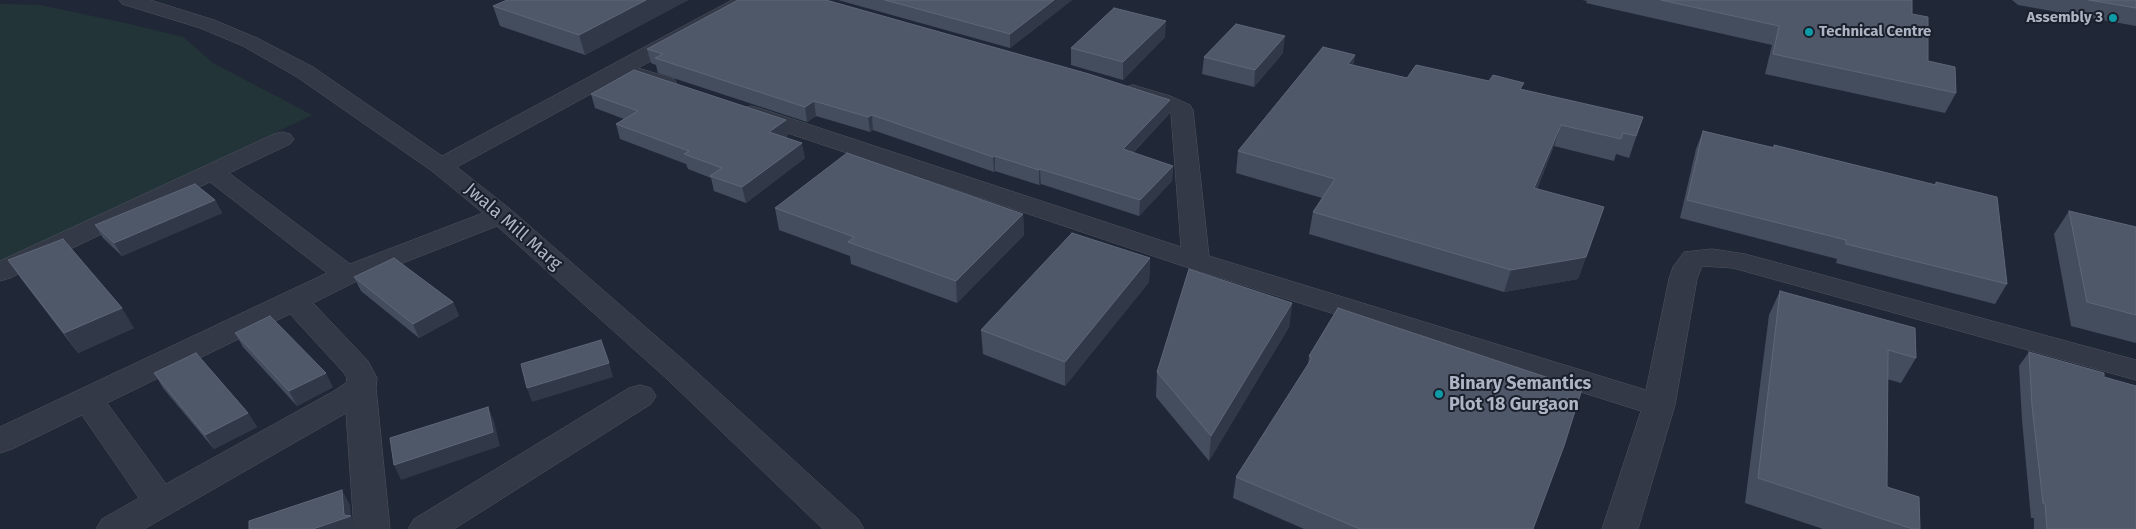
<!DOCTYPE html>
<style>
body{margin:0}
canvas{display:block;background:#202736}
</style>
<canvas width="2136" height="529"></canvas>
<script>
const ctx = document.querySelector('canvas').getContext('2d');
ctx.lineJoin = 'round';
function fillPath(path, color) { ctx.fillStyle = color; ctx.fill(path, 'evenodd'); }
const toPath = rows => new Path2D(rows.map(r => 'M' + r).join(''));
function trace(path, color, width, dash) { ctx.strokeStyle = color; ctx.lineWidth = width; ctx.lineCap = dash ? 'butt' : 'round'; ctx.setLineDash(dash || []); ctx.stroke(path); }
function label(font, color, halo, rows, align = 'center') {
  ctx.font = font + ' "Fira Sans",sans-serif'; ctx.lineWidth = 4; ctx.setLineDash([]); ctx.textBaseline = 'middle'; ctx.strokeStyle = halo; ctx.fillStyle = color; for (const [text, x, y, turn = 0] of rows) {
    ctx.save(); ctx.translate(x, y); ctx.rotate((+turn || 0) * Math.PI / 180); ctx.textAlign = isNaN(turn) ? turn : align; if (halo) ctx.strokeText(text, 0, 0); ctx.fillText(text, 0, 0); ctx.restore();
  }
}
fillPath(toPath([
 [0,4,40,5,125,23,183,37,213,63,312,115,0,265]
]), '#233438');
const minor = toPath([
 [119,0,150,0,214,20,257,38,313,67,442,156,732,0,757,0,754,4,638,68,674,79,677,84,674,89,666,91,622,77,457,167,510,209,689,365,858,519,864,529,823,529,667,379,497,226,357,281,313,303,368,361,377,378,376,388,390,529,354,529,346,413,144,529,96,529,102,519,139,498,82,415,12,449,0,453,0,427,327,273,210,182,10,278,0,281,0,261,274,134,282,132,290,134,294,139,290,144,229,173,350,264,483,213,432,171,297,77,243,46,200,28,122,4,119,0],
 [290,314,344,373,347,378,346,383,334,391,166,484,107,403,290,314],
 [1133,85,1170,96,1190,105,1193,110,1209,256,1646,390,1669,279,1673,267,1684,252,1712,249,1745,254,2136,360,2136,380,1733,268,1702,266,1697,279,1675,405,1638,529,1602,529,1641,411,1186,267,743,118,739,113,743,108,751,106,759,108,1181,247,1171,113,1125,97,1122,92,1125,87,1133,85],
 [640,385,651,388,656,396,651,404,454,529,408,529,414,519,629,388,640,385]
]);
trace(minor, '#4e5461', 1);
fillPath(minor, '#333946');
fillPath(toPath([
 [688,0,585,55,500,26,493,6],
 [838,0,1072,0,1010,48],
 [1582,0,1912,0,1912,14,1928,61,1956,93,1945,113,1765,74,1772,45,1586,3,1587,1],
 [2012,0,2136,0,2136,26,2018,5],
 [1165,37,1123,80,1071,65,1071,48],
 [647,49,1169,114,1133,153,1173,166,1172,181,1139,216,1041,184,1039,185,995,171,994,172,873,130,870,132,816,116,807,122,658,73,656,65,651,63],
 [1283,53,1254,87,1202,74,1204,57],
 [1355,55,1353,65,1407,78,1522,90,1643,117,1629,158,1616,154,1614,161,1554,146,1537,189,1604,207,1578,279,1504,292,1309,234,1313,212,1322,198,1236,173,1238,151],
 [591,94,788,135,785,138,805,158,746,203,714,191,711,178,688,169,686,164,620,139,616,124,624,119,595,108],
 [1703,131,1773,147,1774,145,1934,185,1936,182,2007,284,1995,304,1836,263,1837,259,1680,218,1696,149],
 [215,200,222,213,122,256,103,238,95,225],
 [775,208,1023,214,1024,235,957,303,851,264,850,256,779,230],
 [2069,211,2136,227,2136,343,2071,326,2054,234],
 [1150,258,1149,282,1065,386,983,354,981,330],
 [8,260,134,328,78,353,22,280],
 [354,277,453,302,459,316,419,338,361,291],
 [1780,291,1916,358,1901,383,1887,379,1887,487,1920,529,1823,529,1745,503,1769,315],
 [1292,303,1289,327,1209,461,1156,397,1157,372],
 [1338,308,1533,529,1304,529,1233,498,1236,477,1308,365,1309,356],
 [235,333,333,387,297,406,243,347],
 [2029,352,2104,377,2136,529,2034,529,2034,518,2031,518,2022,420,2019,366],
 [154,373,248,413,257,427,214,449,163,388]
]), '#444d5e');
fillPath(toPath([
 [646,0,688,0,585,55,579,35],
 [1054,0,1072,0,1010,48,1010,34],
 [1166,21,1165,37,1123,80,1123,62],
 [1285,36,1283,53,1254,87,1255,70],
 [1355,55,1352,75,1348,64],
 [1170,100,1169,114,1122,164,1123,149],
 [814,101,816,116,807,122,805,107],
 [872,115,873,130,870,132,868,117],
 [786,120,788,135,771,147,769,132],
 [1561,125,1554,146,1528,210,1534,188],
 [802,143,805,158,746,203,742,187],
 [995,156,995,171,994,172,993,157],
 [1173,166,1172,181,1139,216,1140,200],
 [1040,169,1041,184,1039,185,1039,170],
 [215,200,222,213,122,256,114,243],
 [1604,207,1578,279,1504,292,1511,270],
 [1023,214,1024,235,957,303,956,281],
 [1150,258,1149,282,1065,386,1065,362],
 [453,302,459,316,419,338,413,324],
 [1292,303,1289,327,1209,461,1211,436],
 [122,308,134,328,78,353,64,333],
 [609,363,613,377,532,402,527,388],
 [326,373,333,387,297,406,289,391],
 [488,407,494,421,500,446,401,480,394,465],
 [248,413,257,427,214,449,205,435],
 [342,490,350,505,351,516,358,529,313,529,344,515]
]), '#313949');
const building = toPath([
 [507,0,646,0,579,35,493,6,507,0],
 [738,0,826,0,1089,74,1170,100,1123,149,1173,166,1140,200,1040,169,1039,170,995,156,993,157,872,115,868,117,814,101,805,107,655,58,663,54,647,49,738,0],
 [885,0,1054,0,1010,34,885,0],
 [1661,0,1912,0,1912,14,1928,17,1928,61,1955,67,1956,93,1773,54,1779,26,1661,0],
 [2089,0,2136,0,2136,8,2089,0],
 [1114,8,1166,21,1123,62,1071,48,1114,8],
 [1236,24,1285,36,1255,70,1204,57,1236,24],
 [1323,47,1355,55,1348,64,1407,78,1416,65,1489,81,1493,75,1524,83,1520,89,1643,117,1636,136,1623,133,1621,139,1561,125,1534,188,1604,207,1586,257,1511,270,1313,212,1335,179,1238,151,1323,47],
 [634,70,786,120,769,132,802,143,742,187,710,176,722,168,684,154,689,151,616,124,638,111,591,94,634,70],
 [1703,131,1774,148,1774,145,1936,185,1936,182,1997,197,2007,284,1846,244,1846,240,1687,200,1703,131],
 [847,153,1023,214,956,281,848,242,854,237,775,208,847,153],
 [195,184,215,200,114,243,95,225,195,184],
 [2069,211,2136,227,2136,315,2087,302,2069,211],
 [1072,233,1150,258,1065,362,981,330,1072,233],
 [63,239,122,308,64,333,8,260,63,239],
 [394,258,453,302,413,324,354,277,394,258],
 [1189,269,1292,303,1211,436,1157,372,1189,269],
 [1780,291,1915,328,1916,358,1888,350,1887,487,1919,497,1920,529,1913,529,1758,478,1780,291],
 [1338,308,1582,389,1564,446,1533,529,1360,529,1236,477,1312,358,1309,356,1338,308],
 [270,316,326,373,289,391,235,333,270,316],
 [601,340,609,363,527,388,521,364,601,340],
 [2029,352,2104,373,2104,377,2136,386,2136,529,2047,529,2045,504,2043,503,2032,406,2029,352],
 [196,353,248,413,205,435,154,373,196,353],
 [488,407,493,432,394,465,390,438,488,407],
 [342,490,344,515,351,516,313,529,249,529,249,521,342,490]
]);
fillPath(building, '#4f5869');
trace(building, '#5e6677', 1);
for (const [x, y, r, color] of [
 [2113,18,5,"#0f9aa8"],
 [1809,32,5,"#0f9aa8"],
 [1439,394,5,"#0f9aa8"]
]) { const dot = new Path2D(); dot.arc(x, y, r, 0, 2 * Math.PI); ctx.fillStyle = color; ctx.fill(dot); trace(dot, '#191f2b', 2); }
label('bold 15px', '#adb4c3', '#191f2b', [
 ["Assembly 3",2103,18],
 ["Technical Centre",1819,32,"left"]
], 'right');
label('18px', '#adb4c3', '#191f2b', [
 ["Jwala Mill Marg",513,227,41]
]);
label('bold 18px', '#adb4c3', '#191f2b', [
 ["Binary Semantics",1449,384],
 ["Plot 18 Gurgaon",1449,405]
], 'left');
</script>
